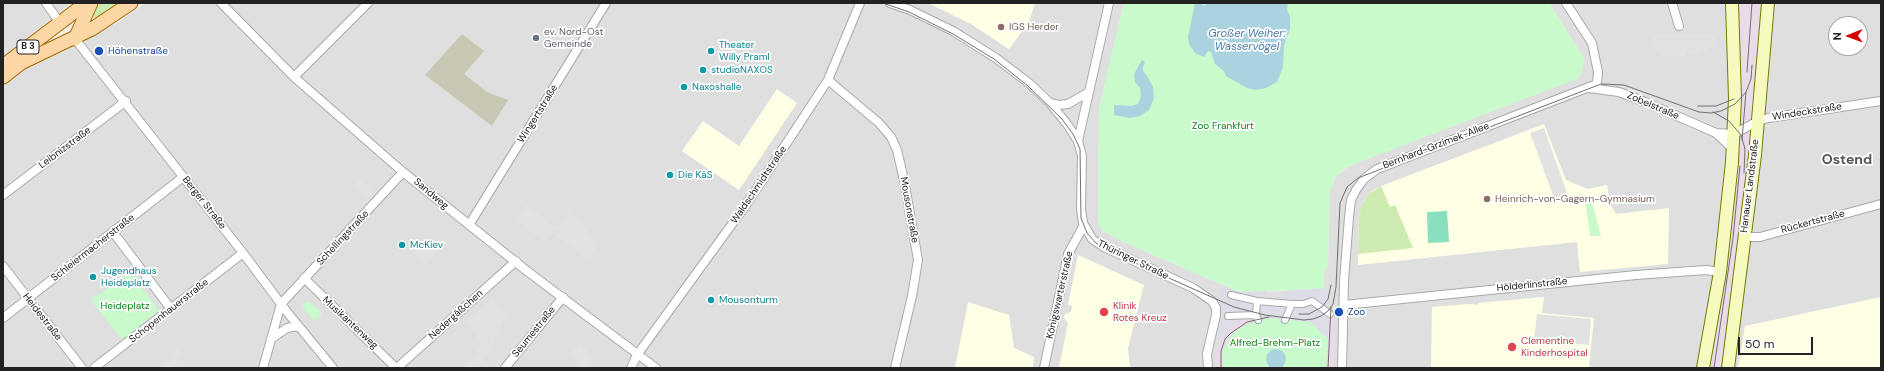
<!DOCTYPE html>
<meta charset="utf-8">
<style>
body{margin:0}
#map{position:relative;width:1884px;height:371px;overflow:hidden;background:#f2efe9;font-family:"DM Sans",sans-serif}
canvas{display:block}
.frame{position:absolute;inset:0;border:4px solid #222;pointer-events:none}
.north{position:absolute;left:1828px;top:16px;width:40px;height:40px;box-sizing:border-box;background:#fff;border:1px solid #a7a7a7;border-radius:50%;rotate:269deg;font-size:11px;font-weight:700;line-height:16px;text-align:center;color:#222}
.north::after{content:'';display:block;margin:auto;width:14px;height:18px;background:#d40000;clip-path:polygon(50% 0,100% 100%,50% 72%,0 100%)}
.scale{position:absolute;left:1738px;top:337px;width:75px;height:18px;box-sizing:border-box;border:2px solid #222;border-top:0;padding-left:5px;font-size:12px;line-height:14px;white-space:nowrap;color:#222;-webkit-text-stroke:3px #fff;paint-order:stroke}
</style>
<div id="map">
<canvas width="1884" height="371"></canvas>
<div class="frame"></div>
<div class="north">N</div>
<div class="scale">50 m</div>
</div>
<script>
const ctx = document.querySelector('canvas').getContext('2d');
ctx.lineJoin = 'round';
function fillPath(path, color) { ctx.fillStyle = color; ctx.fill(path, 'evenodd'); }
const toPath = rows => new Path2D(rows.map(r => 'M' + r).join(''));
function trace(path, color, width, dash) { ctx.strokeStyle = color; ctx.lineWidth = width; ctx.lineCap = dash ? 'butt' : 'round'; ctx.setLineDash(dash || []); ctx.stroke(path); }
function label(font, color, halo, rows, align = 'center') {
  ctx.font = font + ' "DM Sans",sans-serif'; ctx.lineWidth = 3.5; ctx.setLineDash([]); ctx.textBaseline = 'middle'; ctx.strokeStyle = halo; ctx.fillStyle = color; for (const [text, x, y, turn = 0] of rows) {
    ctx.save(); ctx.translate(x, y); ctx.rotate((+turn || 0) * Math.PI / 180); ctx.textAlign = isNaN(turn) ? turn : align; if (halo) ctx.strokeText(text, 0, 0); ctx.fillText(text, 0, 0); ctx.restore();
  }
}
fillPath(toPath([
 [3,3,71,3,3,57],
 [145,3,1124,3,1099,108,1098,221,1103,231,1124,242,1241,293,1324,289,1324,271,1328,265,1330,190,1336,177,1346,168,1585,60,1549,3,1881,3,1881,368,3,368,3,82,25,68,66,51,86,36,106,27,116,24],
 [1836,24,1860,24,1860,48,1836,48]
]), '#e0dfdf');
fillPath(toPath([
 [1737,3,1765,3,1759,67,1724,368,1709,368,1716,332,1730,235,1739,145,1740,78],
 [1249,316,1251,322,1245,325,1223,366,1224,368,1218,368,1216,358,1217,350,1226,333,1233,325],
 [1329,317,1334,324,1332,368,1326,368]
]), '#ebdbe8');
fillPath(toPath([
 [928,3,1035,3,1029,22,1009,49,971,24],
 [777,89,797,103,739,190,682,151,703,121,739,146],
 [1544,124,1566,180,1588,189,1607,185,1610,204,1616,214,1669,208,1668,264,1580,272,1577,242,1358,265,1359,216,1364,201,1372,191,1381,186],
 [1078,255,1144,285,1128,348,1130,368,1059,368,1068,323,1064,318,1065,314,1071,312,1072,306,1068,305],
 [1544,297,1542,313,1594,318,1589,368,1431,368,1432,307,1469,304,1478,305,1478,303],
 [1881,297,1881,368,1738,368,1745,326],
 [968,302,1009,315,1014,348,1034,357,1033,368,955,368]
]), '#ffffe5');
fillPath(toPath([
 [462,34,484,51,464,74,487,92,508,100,492,126,425,75]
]), '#c7c7b4');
fillPath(toPath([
 [100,3,117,3,112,10,97,19,90,14],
 [1381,186,1390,207,1395,205,1413,248,1358,254,1359,216,1362,205,1369,194]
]), '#cdebb0');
fillPath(toPath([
 [1124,3,1549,3,1585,60,1579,78,1352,165,1342,170,1334,180,1330,190,1328,265,1327,269,1324,271,1324,289,1239,292,1124,242,1103,231,1100,227,1098,221,1099,108],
 [1590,195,1601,236,1590,236,1585,199],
 [130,272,159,311,122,340,91,300],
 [306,302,309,302,322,313,314,321,304,309,302,306],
 [1269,318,1311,322,1328,339,1326,368,1224,368,1222,358,1223,351,1230,336,1245,325]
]), '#c8facc');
fillPath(toPath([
 [1447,211,1449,242,1428,243,1427,212]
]), '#88e0be');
fillPath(toPath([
 [1656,34,1716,34,1716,47,1708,47,1708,52,1701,52,1701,55,1689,54,1689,51,1686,51,1685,57,1661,56,1651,41],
 [1544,128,1567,193,1554,198,1530,133],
 [359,178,375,191,368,199,352,185],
 [526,205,556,227,558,227,569,211,581,219,586,231,592,235,593,243,594,250,587,259,552,233,545,242,515,220],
 [417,240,435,254,425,266,409,247],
 [492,299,509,315,500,326,502,328,493,340,495,342,491,347,492,349,477,368,462,368,477,355,474,351,482,343,465,321],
 [1537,314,1591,319,1589,345,1534,340],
 [579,343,594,358,584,368,582,368,569,354],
 [178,347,183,354,180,357,173,368,161,368,173,360,170,354]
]), '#e2e2e2');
fillPath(toPath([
 [1222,285,1239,292,1267,291,1268,300,1283,299,1283,291,1327,288,1329,301,1328,339,1311,322,1269,318,1251,322,1249,317,1233,325,1221,340,1212,334]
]), '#dddde8');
fillPath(toPath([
 [1195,3,1200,3,1204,6,1207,3,1288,3,1287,10,1290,16,1290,29,1284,45,1283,67,1277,82,1266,88,1256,90,1247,88,1226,76,1224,71,1215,64,1211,52,1208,51,1204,57,1195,53,1189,44,1188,37],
 [1142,60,1145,62,1143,67,1143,71,1147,76,1153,87,1154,98,1149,110,1140,116,1130,118,1114,115,1114,105,1131,106,1138,104,1141,96,1140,88,1135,82,1134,74],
 '1266 359a10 10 0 1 1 20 0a10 10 0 1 1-20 0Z'
]), '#aad3df');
const pedestrian = toPath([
 [1231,295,1257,301,1292,304,1303,304,1312,301,1330,314],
 [1257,301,1256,315,1258,320],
 [1228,316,1256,315],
 [1285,320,1292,304]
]);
const minor = toPath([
 [46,3,60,23],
 [221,3,294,77,403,172,527,271,656,368],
 [890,3,910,10,953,31,996,58,1030,84,1050,103,1067,124,1078,141],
 [1109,3,1078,141,1082,156,1081,209,1083,223,1092,239,1104,247,1193,288,1212,301,1216,308,1216,315,1207,354,1208,368],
 [1672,3,1679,26],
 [75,39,243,253,287,312,333,368],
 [294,77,368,3],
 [828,80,879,123,891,137,897,150,904,180,918,260,912,296,895,368],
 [1589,88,1619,92,1645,102,1716,133,1733,149],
 [1050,103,1059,105,1068,104,1089,92],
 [1716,133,1734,134,1758,121,1768,118,1881,101],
 [3,195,126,101],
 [469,225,606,3],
 [113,232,171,309],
 [1744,237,1760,237,1881,204],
 [3,266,82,368],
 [304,278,396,368],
 [1344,305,1636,275,1706,270,1720,272],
 [3,318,183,177],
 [271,339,287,328,298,326],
 [94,368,243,253],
 [263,368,281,304,403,172],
 [397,368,516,261],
 [505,368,563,297],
 [631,368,637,355,748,202,828,80,860,3],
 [1044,368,1068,254,1084,225],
 [1342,368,1344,281,1349,217,1351,200,1356,190,1364,179,1377,169,1597,84,1598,72,1592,43,1566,3]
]);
const secondary = toPath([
 [1703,368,1720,272,1732,162,1735,98,1732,3],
 [1728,368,1755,155,1768,3]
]);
const primary = toPath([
 [75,39,91,3],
 [3,66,86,3],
 [3,77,21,63,92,29,131,3]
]);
trace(pedestrian, '#a9a9a9', 8);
trace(minor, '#a9a9a9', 10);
trace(secondary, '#707d05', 14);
trace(primary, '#a06b00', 15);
trace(pedestrian, '#fff', 6);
trace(minor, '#fff', 8);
trace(secondary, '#f7fabf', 12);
trace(primary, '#fcd6a4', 13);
trace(toPath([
 [883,3,909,12,953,34,994,59,1028,86,1061,118,1073,134,1080,149,1081,218,1087,233,1096,243,1106,250,1234,307,1265,315,1304,320,1313,319,1321,316,1328,311,1333,304,1336,287,1340,203,1347,187,1358,178,1601,84,1624,85,1699,112,1711,113,1721,111,1735,104,1746,92,1751,79,1752,65],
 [1747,72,1752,3],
 [1698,106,1716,106,1734,99],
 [1713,112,1729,121,1741,135,1745,149,1744,173],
 [1742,140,1746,92],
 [1299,314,1309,314,1322,307,1328,299,1331,285],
 [1221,368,1221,351,1225,339,1231,333,1247,322,1269,317],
 [1328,368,1331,307],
 [1714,368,1733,238,1740,166]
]), '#707070', 1);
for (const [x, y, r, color] of [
 [1001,27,4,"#8d6e63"],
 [536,38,4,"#6b7280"],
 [99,51,5,"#1a4fb4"],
 [711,51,4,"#0f9aa8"],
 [703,70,4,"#0f9aa8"],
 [684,87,4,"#0f9aa8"],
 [670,175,4,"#0f9aa8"],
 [1487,199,4,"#8d6e63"],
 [402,245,4,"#0f9aa8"],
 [93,277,4,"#0f9aa8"],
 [711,300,4,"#0f9aa8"],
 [1104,312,5,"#e0444e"],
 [1339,312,5,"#1a4fb4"],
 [1512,347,5,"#e0444e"]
]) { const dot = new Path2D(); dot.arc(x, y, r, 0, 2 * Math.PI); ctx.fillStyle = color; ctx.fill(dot); trace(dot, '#fff', 1.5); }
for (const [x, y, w] of [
 [28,47,22]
]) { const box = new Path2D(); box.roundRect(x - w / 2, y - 7, w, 14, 3); ctx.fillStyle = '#fff'; ctx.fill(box); trace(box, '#222', 1); }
label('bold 9px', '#222', null, [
 ["B 3",28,47]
]);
label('10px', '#785e54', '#fff', [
 ["IGS Herder",1009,27],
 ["Heinrich-von-Gagern-Gymnasium",1495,199]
], 'left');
label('10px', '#5b616d', '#fff', [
 ["ev. Nord-Ost",544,32],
 ["Gemeinde",544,44]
], 'left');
label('10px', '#0d838f', '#fff', [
 ["Theater",719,45],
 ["Willy Praml",719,57],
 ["studioNAXOS",711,70],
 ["Naxoshalle",692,87],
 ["Die KäS",678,175],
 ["McKiev",410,245],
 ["Jugendhaus",101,271],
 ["Heideplatz",101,283],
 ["Mousonturm",719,300]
], 'left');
label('10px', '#164399', '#fff', [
 ["Höhenstraße",108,51],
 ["Zoo",1348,312]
], 'left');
label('10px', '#222', '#fff', [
 ["Zobelstraße",1653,106,23],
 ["Windeckstraße",1807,112,-9],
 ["Wingertstraße",538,114,-58],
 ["Bernhard-Grzimek-Allee",1436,146,-21],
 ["Leibnizstraße",65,148,-37],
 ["Waldschmidtstraße",759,185,-56],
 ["Hanauer Landstraße",1750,186,-83],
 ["Sandweg",431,194,40],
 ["Berger Straße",204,203,52],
 ["Mousonstraße",909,210,80],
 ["Rückertstraße",1813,222,-15],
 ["Schellingstraße",343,238,-47],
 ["Schleiermacherstraße",93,248,-38],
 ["Thüringer Straße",1133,260,26],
 ["Hölderlinstraße",1532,285,-6],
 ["Königswarterstraße",1060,295,-77],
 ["Schopenhauerstraße",169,311,-38],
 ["Nedergäßchen",456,315,-42],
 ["Heidestraße",42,317,52],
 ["Musikantenweg",350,323,43],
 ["Seumestraße",534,332,-51]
]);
label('10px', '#0c8416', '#fff', [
 ["Zoo Frankfurt",1223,126],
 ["Heideplatz",125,306],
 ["Alfred-Brehm-Platz",1275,343]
]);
label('10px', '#be3a42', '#fff', [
 ["Klinik",1113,306],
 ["Rotes Kreuz",1113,318],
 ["Clementine",1521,341],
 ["Kinderhospital",1521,353]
], 'left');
label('italic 11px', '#4a7aab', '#fff', [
 ["Großer Weiher:",1247,34],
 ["Wasservögel",1247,47]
]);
label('bold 14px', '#555', '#fff', [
 ["Ostend",1847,160]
]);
</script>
